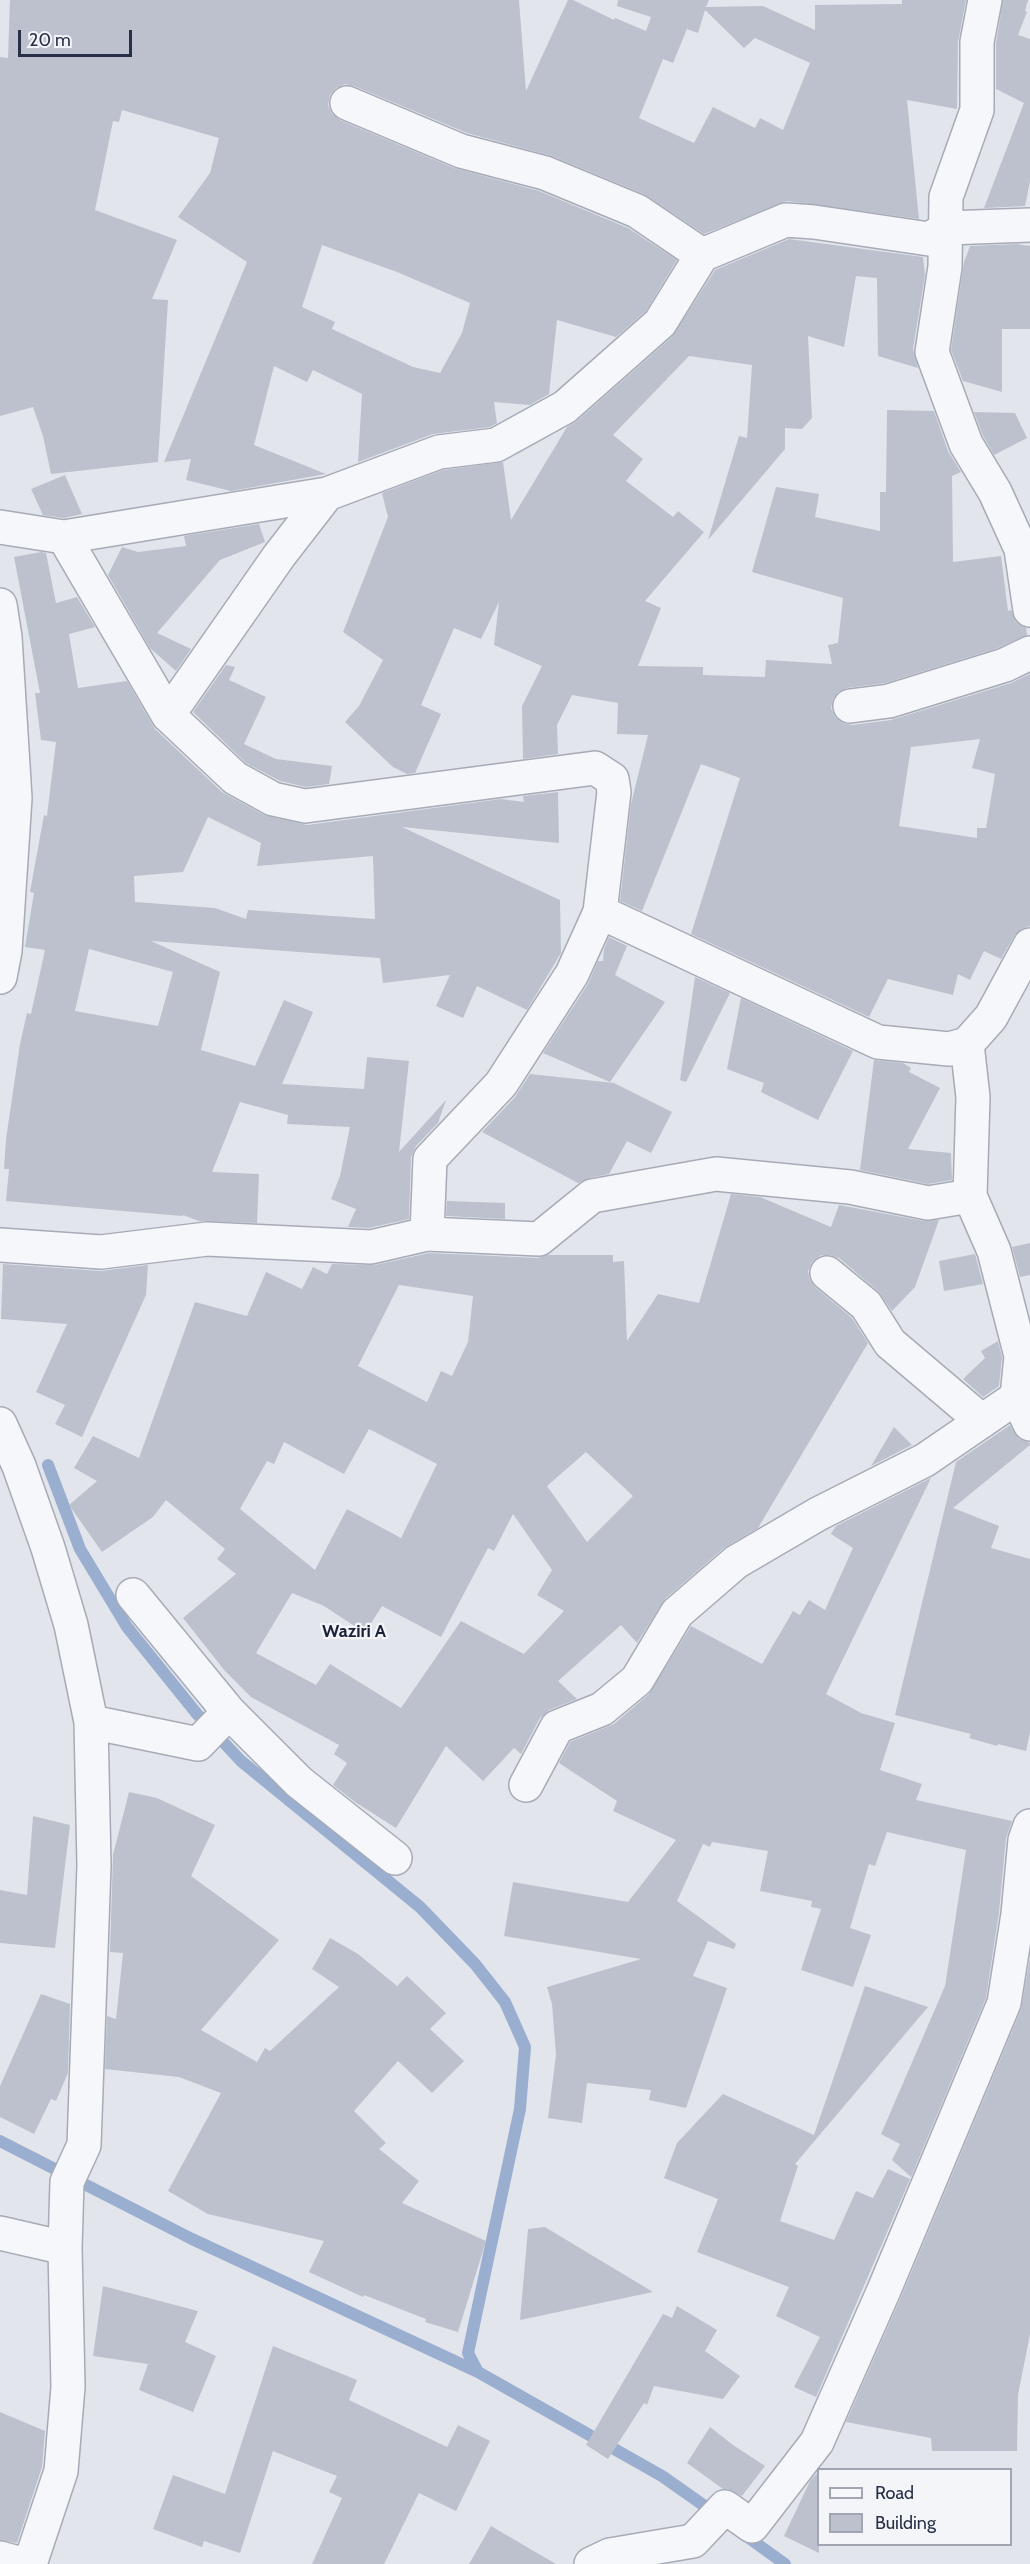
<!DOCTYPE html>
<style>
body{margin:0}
#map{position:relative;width:1030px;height:2564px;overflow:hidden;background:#e3e5ec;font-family:Cabin,sans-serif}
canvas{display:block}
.legend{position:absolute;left:817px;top:2468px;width:195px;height:78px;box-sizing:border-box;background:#f3f5f9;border:2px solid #a2a6b2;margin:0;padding:8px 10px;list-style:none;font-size:18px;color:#283047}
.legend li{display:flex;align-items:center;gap:12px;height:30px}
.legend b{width:30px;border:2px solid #a2a6b2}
.scale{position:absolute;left:18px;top:30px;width:114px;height:27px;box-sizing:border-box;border:3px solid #283047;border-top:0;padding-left:8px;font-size:18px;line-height:21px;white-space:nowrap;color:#283047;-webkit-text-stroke:4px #f3f5f9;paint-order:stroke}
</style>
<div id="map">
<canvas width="1030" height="2564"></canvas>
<ul class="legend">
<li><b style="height:8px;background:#f6f7fa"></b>Road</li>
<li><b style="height:16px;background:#bcc1cd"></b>Building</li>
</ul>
<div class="scale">20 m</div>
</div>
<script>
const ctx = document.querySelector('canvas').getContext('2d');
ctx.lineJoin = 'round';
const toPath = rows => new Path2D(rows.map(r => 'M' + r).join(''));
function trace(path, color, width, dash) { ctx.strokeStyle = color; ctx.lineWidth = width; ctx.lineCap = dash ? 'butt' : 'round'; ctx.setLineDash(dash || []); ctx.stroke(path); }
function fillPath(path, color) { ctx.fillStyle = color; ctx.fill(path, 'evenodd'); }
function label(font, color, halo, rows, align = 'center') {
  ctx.font = font + ' Cabin,sans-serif'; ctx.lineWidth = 4.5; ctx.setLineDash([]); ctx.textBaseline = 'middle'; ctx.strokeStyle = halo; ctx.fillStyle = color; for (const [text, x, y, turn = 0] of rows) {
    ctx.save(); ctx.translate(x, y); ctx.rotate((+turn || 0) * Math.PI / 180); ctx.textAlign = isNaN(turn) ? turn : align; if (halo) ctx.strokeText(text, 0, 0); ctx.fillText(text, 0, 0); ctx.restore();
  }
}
trace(toPath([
 [48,1465,80,1549,127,1627,197,1714,241,1761,420,1907,475,1964,505,2002,525,2047,520,2109,468,2353,478,2372],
 [0,2141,192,2239,478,2372,662,2476,716,2514],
 [742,2533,785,2564]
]), '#9aaed0', 12);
fillPath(toPath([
 [10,0,519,0,526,91,568,0,573,0,614,20,615,18,646,31,651,17,617,6,618,0,709,0,706,7,763,6,815,30,815,5,902,4,902,0,966,0,958,42,957,109,907,100,919,219,787,201,704,234,644,194,552,156,467,133,354,86,345,84,336,88,330,95,328,105,332,114,340,120,454,168,539,191,628,228,677,260,646,311,616,337,557,320,549,394,530,405,494,402,497,423,490,427,433,434,358,462,362,394,313,370,307,382,274,366,254,445,326,474,231,491,186,480,191,459,164,462,247,262,178,217,210,173,219,138,122,110,119,122,113,121,95,210,177,240,152,299,168,300,158,462,51,474,43,436,33,407,0,416,0,57,8,58],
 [705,10,744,48,755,38,810,63,783,130,760,118,755,128,713,107,694,143,639,118,663,59,673,63,687,29,698,33],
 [322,245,397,272,470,303,462,333,440,373,413,367,332,329,335,322,302,307],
 [1003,0,1028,0,1025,11,1027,12,1018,35,1030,39,1030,181,1025,206,984,208,1024,103,996,89,996,44],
 [789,239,923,257,925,275,913,349,918,368,878,356,877,278,856,276,844,347,808,336,812,418,802,429,785,428,785,449,708,540,739,436,747,438,752,365,689,356,613,435,643,459,626,481,673,517,678,511,704,532,645,601,661,608,638,666,703,667,703,675,765,677,766,660,832,664,828,645,838,643,843,598,752,572,776,487,819,494,815,517,880,531,880,492,886,492,887,410,934,411,948,451,961,472,952,476,953,562,1001,556,1008,611,1011,610,1016,622,1026,628,1027,635,998,648,885,683,847,688,838,692,833,699,831,708,835,717,843,723,852,725,891,720,1011,683,1030,674,1030,926,1021,929,1014,936,1001,959,984,951,970,980,958,974,953,995,888,979,869,1017,691,934,740,778,701,764,642,911,620,901,631,804,648,735,617,734,618,703,572,695,557,725,558,754,523,759,522,706,542,666,494,645,499,602,481,639,454,628,421,705,441,714,415,773,407,774,393,767,345,722,359,706,383,660,343,632,388,517,382,493,443,470,503,462,511,520,567,427,577,421,672,337,715,270],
 [980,739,972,768,995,774,986,828,977,828,977,838,899,826,911,747],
 [1016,244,1030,246,1030,329,1002,329,1002,392,963,381,951,350,964,262,970,246],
 [974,412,1015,413,1027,438,994,455,983,436],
 [65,475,82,514,64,518,43,515,31,489],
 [259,524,265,542,220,560,157,633,191,649,176,671,150,648,108,575,122,547,138,552,186,546,184,536],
 [41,552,46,553,56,603,77,597,95,627,69,634,78,688,127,681,155,729,222,792,264,815,307,825,501,799,524,802,523,796,558,792,559,843,402,827,560,900,561,953,527,1010,477,986,463,1018,436,1006,450,975,383,983,380,958,151,941,220,972,201,1050,255,1066,284,1000,313,1012,282,1084,364,1089,367,1057,409,1061,399,1152,446,1100,438,1123,416,1146,411,1157,409,1219,369,1228,348,1227,356,1209,331,1199,340,1176,350,1127,287,1124,288,1115,240,1102,212,1172,259,1174,257,1223,199,1221,183,1215,182,1216,6,1201,9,1169,4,1169,6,1139,20,1044,27,1013,31,1014,45,950,25,947,34,893,30,892,44,815,47,816,56,742,41,740,35,693,40,693,14,557],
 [208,817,261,843,257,866,373,856,375,919,248,910,246,919,215,908,135,902,134,876,183,872],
 [89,949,173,972,158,1026,75,1011],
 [226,665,235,667,229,680,266,697,244,744,276,759,332,766,329,784,306,787,280,781,246,763,193,712],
 [609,937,627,946,615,975,665,1002,610,1082,543,1053,588,984,598,961,603,961,604,949],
 [695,977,730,993,686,1082,680,1080],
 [741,998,853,1051,818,1120,761,1092,764,1083,727,1069],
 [874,1060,903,1063,911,1068,909,1072,940,1088,908,1149,951,1153,952,1180,928,1184,860,1170],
 [530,1074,614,1083,672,1112,651,1153,627,1141,609,1174,589,1178,578,1183,482,1132,515,1097],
 [731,1194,760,1197,831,1227,839,1205,924,1221,939,1220,915,1287,892,1311,878,1291,839,1258,831,1255,821,1255,812,1262,808,1271,810,1280,815,1287,852,1318,868,1343,758,1528,724,1548,665,1599,637,1643,621,1625,558,1681,577,1699,549,1710,540,1718,521,1754,514,1748,483,1781,446,1746,396,1828,355,1802,333,1785,347,1763,334,1754,339,1745,251,1697,225,1671,183,1618,236,1574,217,1559,225,1549,166,1500,153,1517,102,1552,69,1505,97,1481,74,1468,93,1436,139,1458,195,1302,247,1316,266,1272,302,1289,313,1267,327,1274,332,1264,375,1265,429,1253,538,1258,547,1255,613,1255,613,1262,624,1261,627,1341,658,1294,699,1303],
 [399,1285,473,1296,468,1342,452,1376,441,1371,427,1402,358,1366],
 [369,1429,437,1464,401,1538,347,1509,315,1570,240,1509,267,1461,274,1464,284,1442,344,1474],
 [586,1452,633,1496,587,1542,547,1486],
 [513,1514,552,1570,537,1595,564,1611,524,1654,461,1621,401,1708,330,1664,316,1685,256,1653,292,1593,324,1606,365,1633,382,1606,441,1637,488,1548,494,1551],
 [447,1201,505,1203,505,1219,446,1216],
 [1030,1243,1030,1275,1020,1277,1012,1247],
 [975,1254,983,1284,944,1291,939,1261],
 [3,1264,100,1271,148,1265,146,1295,82,1437,55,1424,65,1405,36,1392,67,1324,1,1319],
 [998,1341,1002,1357,999,1386,983,1397,963,1379,985,1358,981,1351],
 [1010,1425,1019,1439,1030,1443,1030,1445,953,1508,999,1526,991,1548,1030,1559,1030,1732,1026,1751,998,1744,997,1746,969,1738,971,1734,895,1715,956,1462],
 [894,1427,912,1445,871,1466],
 [931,1478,826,1694,861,1713,895,1723,880,1770,922,1784,916,1800,1012,1821,1006,1838,999,1912,986,1998,911,2177,892,2160,900,2144,881,2134,945,1986,966,1850,887,1832,875,1866,869,1864,850,1928,871,1935,853,1987,801,1970,821,1909,811,1907,812,1901,760,1891,768,1851,712,1842,710,1847,703,1844,677,1901,736,1944,734,1949,708,1941,693,1976,727,1988,686,2108,649,2100,651,2090,587,2083,582,2123,548,2118,556,2055,552,2004,547,1987,641,1959,504,1936,513,1882,628,1902,676,1840,613,1811,617,1801,559,1763,570,1742,614,1724,649,1694,691,1626,762,1664,793,1611,800,1615,809,1600,825,1610,853,1548,831,1534,836,1526],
 [129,1792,157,1798,215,1825,191,1876,279,1940,201,2030,257,2062,265,2048,270,2051,339,1987,312,1969,330,1938,358,1954,397,1986,407,1976,446,2013,430,2029,464,2061,432,2093,398,2061,354,2111,386,2143,379,2149,419,2181,402,2203,486,2241,458,2332,425,2322,426,2319,364,2295,363,2297,309,2272,324,2241,208,2214,168,2191,221,2093,179,2077,105,2069,107,2016,116,2019,123,1953,110,1952,113,1855],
 [33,1816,70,1825,55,1948,0,1943,0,1890,27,1895],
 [1030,1958,1030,2334,1018,2395,1017,2451,932,2451,931,2438,846,2422,901,2297,1021,2010],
 [865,1986,928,2007,795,2164,798,2166,780,2221,834,2240,856,2191,873,2198,888,2169,910,2179,816,2397,794,2387,820,2337,776,2316,789,2287,697,2252,718,2199,664,2178,677,2143,723,2094,814,2135],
 [41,1994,70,2004,68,2073,56,2101,51,2099,34,2134,0,2117,0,2086],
 [545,2227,653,2292,520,2320,528,2229],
 [103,2286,198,2311,185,2342,216,2356,193,2412,139,2390,148,2364,93,2356],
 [677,2306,717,2330,705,2351,740,2376,723,2399,654,2386,647,2405,644,2403,608,2459,586,2445,663,2314,672,2318],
 [273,2346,357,2380,349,2400,447,2447,458,2425,490,2441,456,2511,419,2493,384,2564,312,2564,342,2498,329,2492,337,2476,273,2451,240,2553,204,2541,202,2547,153,2529,173,2475,225,2494],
 [0,2412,45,2431,42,2467,17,2543,0,2540],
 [710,2427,733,2445,765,2466,742,2496,728,2489,723,2489,687,2463],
 [819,2471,819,2553,784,2536,810,2481],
 [491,2526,556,2564,469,2564]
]), '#bcc1cd');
const minor = toPath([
 [985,0,977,42,977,110,946,197,945,267,932,352,966,444,995,492,1021,549,1030,610],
 [347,103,461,151,545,173,637,211,702,255],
 [0,527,64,537,327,494],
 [64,537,168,715,235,778,273,799,305,806,595,768,612,779,614,792,600,912,878,1042,949,1049,967,1044],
 [0,605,5,637,15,798,5,951,0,977],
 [850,706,889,701,1005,665,1030,653],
 [168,715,279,556,327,494,439,452,496,445,565,407,660,323,702,255,786,220,814,222,929,239,947,228,1030,225],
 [1030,945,991,1017,967,1044,973,1097,970,1196,994,1251,1021,1356,1017,1397,1030,1424],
 [427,1234,430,1159,501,1084,572,974,600,912],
 [0,1245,101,1252,207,1239,371,1247,427,1234,539,1239,592,1196,716,1174,850,1187,928,1203,970,1196],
 [827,1273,866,1305,890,1343,982,1421],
 [0,1424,19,1466,48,1548,71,1625,91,1722,94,1866,84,2145,67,2182,65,2248,68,2387,61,2471,30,2564],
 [133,1595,229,1712,299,1782,395,1858],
 [91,1722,198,1744,229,1712],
 [526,1785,557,1727,602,1709,637,1680,677,1613,736,1562,818,1514,925,1460,1017,1397,1030,1383],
 [0,2233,65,2248],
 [0,2558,22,2564],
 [591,2564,610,2555,693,2541,725,2507,752,2526,817,2442,884,2290,1004,2003,1018,1914,1025,1840,1030,1826]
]);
trace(minor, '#a7abb7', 36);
trace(minor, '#f6f7fa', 33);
label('bold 18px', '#1b2138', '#f3f5f9', [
 ["Waziri A",354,1632]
]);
</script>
